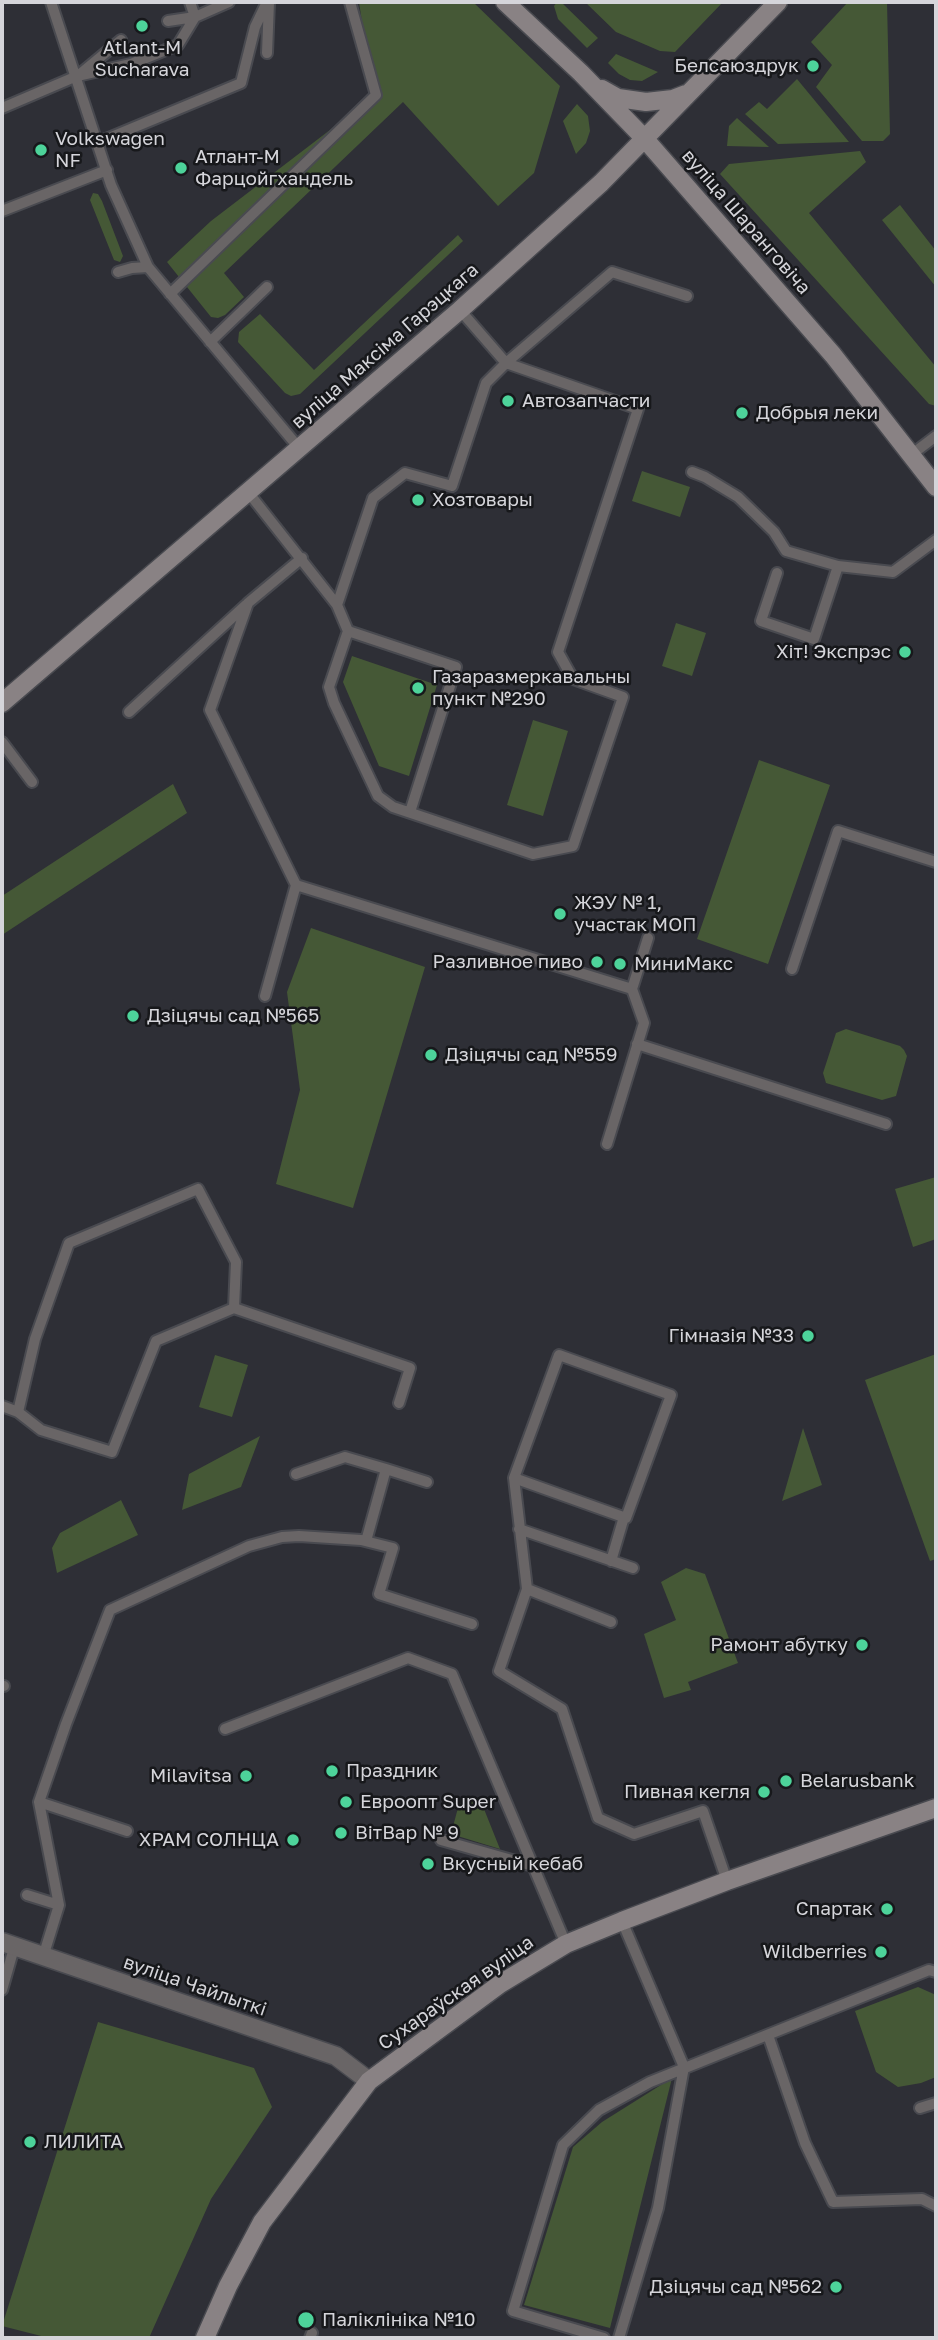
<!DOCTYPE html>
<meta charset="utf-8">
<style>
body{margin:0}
#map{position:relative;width:938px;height:2340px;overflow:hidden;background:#2e2f36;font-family:"Golos Text",sans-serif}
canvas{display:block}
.frame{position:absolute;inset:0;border:4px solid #d5d5da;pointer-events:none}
</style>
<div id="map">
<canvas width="938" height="2340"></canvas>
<div class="frame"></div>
</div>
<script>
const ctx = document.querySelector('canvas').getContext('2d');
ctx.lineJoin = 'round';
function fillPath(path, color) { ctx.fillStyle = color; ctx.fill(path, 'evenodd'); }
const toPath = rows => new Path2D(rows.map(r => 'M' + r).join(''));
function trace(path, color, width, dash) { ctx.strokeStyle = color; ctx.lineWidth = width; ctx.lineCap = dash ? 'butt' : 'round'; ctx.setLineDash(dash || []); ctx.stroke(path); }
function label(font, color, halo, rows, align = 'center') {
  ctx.font = font + ' "Golos Text",sans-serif'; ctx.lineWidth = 5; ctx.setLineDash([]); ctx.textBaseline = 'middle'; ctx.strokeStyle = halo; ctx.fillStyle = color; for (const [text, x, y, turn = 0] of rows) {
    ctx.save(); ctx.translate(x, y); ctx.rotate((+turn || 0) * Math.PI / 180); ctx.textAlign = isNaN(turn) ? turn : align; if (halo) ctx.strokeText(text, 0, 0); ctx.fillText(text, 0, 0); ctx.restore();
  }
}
fillPath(toPath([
 [359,2,473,2,560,86,534,173,498,206,403,102,224,273,244,297,225,315,218,318,211,317,167,262,211,221,373,97],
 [557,2,561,2,598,38,587,48,558,19,554,6],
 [585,2,723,2,675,52,660,51,616,32],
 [848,2,887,2,890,134,883,141,862,141,816,87,832,65,811,42],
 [616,54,658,72,642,81,630,80,619,74,608,63],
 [797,79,849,142,778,144,745,114,759,102,767,109],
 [577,104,588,116,590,131,586,143,576,154,563,121],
 [737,118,769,147,727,146,729,126],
 [860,151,866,162,809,213,936,367,936,406,929,404,720,174,729,164],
 [93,193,98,194,102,201,123,256,120,262,114,260,90,200],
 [900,205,936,251,936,287,882,220],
 [458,235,463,241,300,394,291,396,285,393,238,342,239,332,260,314,314,370],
 [642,471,690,487,680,517,632,501],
 [676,623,706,633,692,676,662,666],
 [352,656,437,685,409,776,379,766,343,682],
 [533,720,568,731,543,816,507,805],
 [759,760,830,785,768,964,697,939],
 [173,784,187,813,2,935,2,896],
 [311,928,425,967,353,1208,276,1184,300,1090,287,992],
 [846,1029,900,1046,904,1050,907,1056,896,1096,882,1100,826,1083,823,1073,836,1033],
 [936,1177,936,1239,913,1247,895,1189],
 [936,1354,936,1559,930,1561,865,1380],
 [215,1355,248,1365,232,1417,199,1407],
 [803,1428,822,1485,782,1501],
 [260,1436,241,1487,182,1510,189,1474],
 [121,1500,138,1535,57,1573,52,1548,60,1533],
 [686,1568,705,1574,738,1663,688,1682,691,1690,664,1698,644,1634,676,1620,661,1582],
 [469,1798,484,1809,500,1849,451,1834,459,1804],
 [918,1987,936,1995,936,2077,921,2083,898,2087,876,2072,855,2011],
 [98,2022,254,2068,272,2107,211,2199,149,2338,49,2338,2,2326],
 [672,2078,610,2328,524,2305,573,2147,602,2122]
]), '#455836');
const service = toPath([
 [51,2,111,185,148,267,299,448],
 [168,21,195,17,190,2],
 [267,53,269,2],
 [80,74,121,40],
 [2,108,77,76,131,64,178,45,195,17,229,2],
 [99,142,241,83,255,27,267,2],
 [2,211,107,170],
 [118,272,132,268,148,267],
 [170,294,376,95,350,2],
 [210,342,267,287],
 [911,455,936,436],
 [692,472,705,477,738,497,774,532,786,551,838,566,893,572,936,540],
 [248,492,337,605,348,631,329,687,334,703,378,796,393,807,533,854,573,846,623,697,573,679,558,652,638,409,506,363,460,310],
 [777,573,761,621,814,639,838,566],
 [337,605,373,498,405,473,452,486,486,383,506,363,612,272,687,296],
 [348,631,456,667,410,812],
 [129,712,246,605],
 [2,742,32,782],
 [296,885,632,989,648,938],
 [792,969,838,831,936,862],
 [265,996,296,885,210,710,248,603,302,558],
 [637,1044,886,1124],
 [607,1144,644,1023,632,989],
 [2,1406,18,1412,41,1430,112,1452,156,1341,234,1308,410,1368,399,1403],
 [18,1412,35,1339,69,1243,198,1189,236,1262,234,1308],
 [386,1469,427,1482],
 [296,1474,345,1457,386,1469,366,1541],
 [514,1478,626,1518,671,1395,559,1355,514,1478,527,1589,499,1671,562,1709,598,1818,634,1834,703,1811,727,1881],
 [519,1529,633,1568],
 [611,1561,624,1517],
 [527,1589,611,1622],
 [2,1686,4,1686],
 [225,1729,408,1658,452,1674,566,1944],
 [39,1802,127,1831],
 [441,1840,533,1866],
 [27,1895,59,1905],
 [43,1957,59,1905,39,1802,66,1724,110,1610,249,1546,282,1537,299,1536,361,1540,393,1548,379,1594,472,1624],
 [2,1990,14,1948],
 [768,2035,805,2143,833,2202,922,2199,936,2206],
 [920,2108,936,2103],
 [310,2338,312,2333],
 [604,2338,513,2311,563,2145,599,2110,650,2082,929,1970,936,1972],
 [619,2338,658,2208,684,2067,622,1921]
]);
const tertiary = toPath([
 [2,1942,336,2056,369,2081]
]);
const secondary = toPath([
 [505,2,581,73,644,138,833,355,936,487],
 [602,89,618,98,646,102,673,99,686,94],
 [2,703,460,310,601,183,778,2],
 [205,2338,228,2286,262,2222,369,2081,500,1984,566,1944,622,1921,727,1881,936,1808]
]);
trace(service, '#494a50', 14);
trace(tertiary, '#494a50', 21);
trace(secondary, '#494a50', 21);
trace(service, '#696566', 10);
trace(tertiary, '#696566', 18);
trace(secondary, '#898284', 18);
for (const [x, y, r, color] of [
 [142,26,7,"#4dd39a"],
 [813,66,7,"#4dd39a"],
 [41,150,7,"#4dd39a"],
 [181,168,7,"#4dd39a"],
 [508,401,7,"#4dd39a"],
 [742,413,7,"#4dd39a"],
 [418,500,7,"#4dd39a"],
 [905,652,7,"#4dd39a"],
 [418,688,7,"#4dd39a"],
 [560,914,7,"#4dd39a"],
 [597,962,7,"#4dd39a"],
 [620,964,7,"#4dd39a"],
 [133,1016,7,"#4dd39a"],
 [431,1055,7,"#4dd39a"],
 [808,1336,7,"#4dd39a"],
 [862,1645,7,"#4dd39a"],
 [332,1771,7,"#4dd39a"],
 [246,1776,7,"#4dd39a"],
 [786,1781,7,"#4dd39a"],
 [764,1792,7,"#4dd39a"],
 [346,1802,7,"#4dd39a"],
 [341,1833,7,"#4dd39a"],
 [293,1840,7,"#4dd39a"],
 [428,1864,7,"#4dd39a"],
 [887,1909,7,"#4dd39a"],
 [881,1952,7,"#4dd39a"],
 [30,2142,7,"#4dd39a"],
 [836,2287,7,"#4dd39a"],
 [306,2320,9,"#4dd39a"]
]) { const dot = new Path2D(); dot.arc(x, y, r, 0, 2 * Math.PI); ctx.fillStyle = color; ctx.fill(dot); trace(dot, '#17181b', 2.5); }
label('19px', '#d5d5da', '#17181b', [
 ["Atlant-M",142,48,"center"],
 ["Sucharava",142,70,"center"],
 ["Белсаюздрук",799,66,"right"],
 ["Volkswagen",55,139],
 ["NF",55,161],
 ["Атлант-М",195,157],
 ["Фарцойгхандель",195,179],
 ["Автозапчасти",522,401],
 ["Добрыя леки",756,413],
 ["Хозтовары",432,500],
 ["Хіт! Экспрэс",891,652,"right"],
 ["Газаразмеркавальны",432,677],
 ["пункт №290",432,699],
 ["ЖЭУ № 1,",574,903],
 ["участак МОП",574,925],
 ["Разливное пиво",583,962,"right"],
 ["МиниМакс",634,964],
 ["Дзіцячы сад №565",147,1016],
 ["Дзіцячы сад №559",445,1055],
 ["Гімназія №33",794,1336,"right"],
 ["Рамонт абутку",848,1645,"right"],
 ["Праздник",346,1771],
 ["Milavitsa",232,1776,"right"],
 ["Belarusbank",800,1781],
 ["Пивная кегля",750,1792,"right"],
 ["Евроопт Super",360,1802],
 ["ВітВар № 9",355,1833],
 ["ХРАМ СОЛНЦА",279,1840,"right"],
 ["Вкусный кебаб",442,1864],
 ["Спартак",873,1909,"right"],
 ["Wildberries",867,1952,"right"],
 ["ЛИЛИТА",44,2142],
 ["Дзіцячы сад №562",822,2287,"right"],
 ["Паліклініка №10",322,2320]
], 'left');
label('19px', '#d5d5da', '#17181b', [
 ["вуліца Шаранговіча",746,222,49],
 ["вуліца Максіма Гарэцкага",385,346,-41],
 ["вуліца Чайлыткі",195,1986,19],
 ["Сухараўская вуліца",456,1993,-35]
]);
</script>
